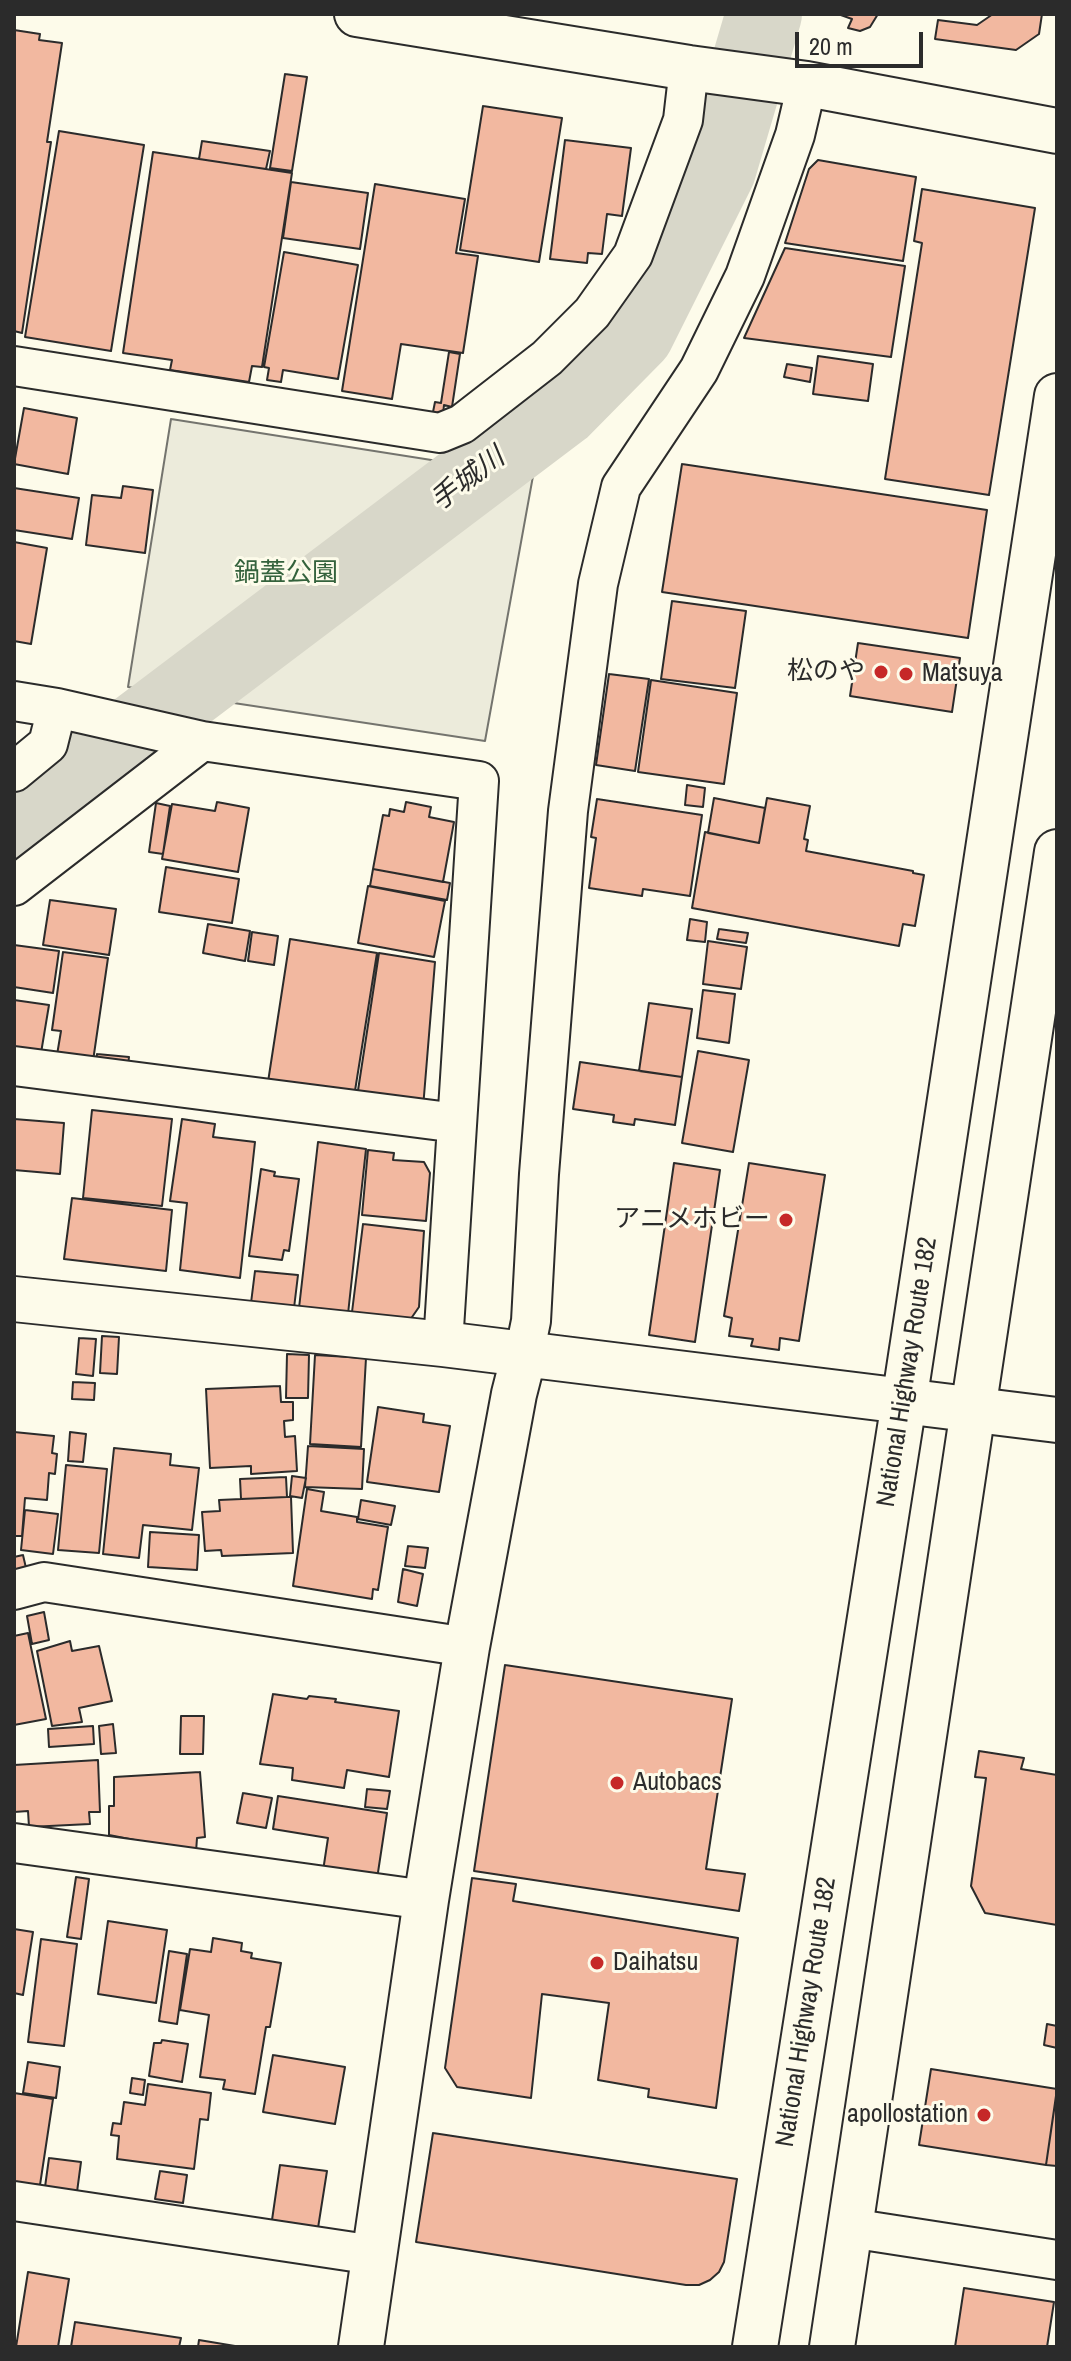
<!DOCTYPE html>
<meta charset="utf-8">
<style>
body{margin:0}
#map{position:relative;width:1071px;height:2361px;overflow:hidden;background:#fdfbea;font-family:"Archivo Narrow",sans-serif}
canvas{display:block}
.frame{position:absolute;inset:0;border:16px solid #2b2b2b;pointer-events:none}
.scale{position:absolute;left:795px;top:32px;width:128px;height:36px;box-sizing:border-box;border:4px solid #2b2b2b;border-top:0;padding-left:10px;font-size:24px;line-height:28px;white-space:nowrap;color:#2b2b2b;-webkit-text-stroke:6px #fdfbea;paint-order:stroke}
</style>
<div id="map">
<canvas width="1071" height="2361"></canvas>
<div class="frame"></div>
<div class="scale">20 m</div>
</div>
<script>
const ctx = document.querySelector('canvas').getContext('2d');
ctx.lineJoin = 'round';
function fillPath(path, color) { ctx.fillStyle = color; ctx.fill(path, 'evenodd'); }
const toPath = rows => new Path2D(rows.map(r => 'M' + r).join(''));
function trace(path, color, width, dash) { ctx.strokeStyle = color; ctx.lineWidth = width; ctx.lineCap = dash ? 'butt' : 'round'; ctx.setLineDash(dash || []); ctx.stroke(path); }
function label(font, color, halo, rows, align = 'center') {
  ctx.font = font + ' "Archivo Narrow","Noto Sans JP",sans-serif'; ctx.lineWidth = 6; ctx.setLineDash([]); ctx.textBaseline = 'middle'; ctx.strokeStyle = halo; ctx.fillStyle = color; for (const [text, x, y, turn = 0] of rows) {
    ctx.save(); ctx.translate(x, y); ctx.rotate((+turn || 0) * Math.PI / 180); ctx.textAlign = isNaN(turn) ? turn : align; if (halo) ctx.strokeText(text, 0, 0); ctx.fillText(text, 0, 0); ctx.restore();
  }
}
const green = toPath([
 [171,419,533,476,485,741,128,687,171,419]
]);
fillPath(green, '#ecebdb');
trace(green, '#74746e', 2);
trace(toPath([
 [14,823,562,409,636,334,718,170,764,14]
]), '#d8d7c9', 76);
const building = toPath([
 [838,14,878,14,870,27,860,31,848,28,852,19,838,14],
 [993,14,1042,14,1039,34,1016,50,935,39,938,20,977,25,993,14],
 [14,30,40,34,39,40,62,43,47,142,51,142,22,333,14,331,14,30],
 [285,74,307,77,292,171,270,168,285,74],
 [483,106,562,118,539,262,460,250,483,106],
 [59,131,144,145,111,351,25,337,59,131],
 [565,140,631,148,622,216,607,214,602,254,588,253,587,263,550,259,565,140],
 [202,141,270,151,266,169,199,159,202,141],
 [153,152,292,173,262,367,252,366,249,382,170,370,172,360,123,353,153,152],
 [818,160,916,177,903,261,785,243,809,169,818,160],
 [291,182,368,193,360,249,283,238,291,182],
 [375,184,465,199,456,253,478,256,463,353,401,344,392,399,342,391,375,184],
 [922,189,1035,208,989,495,885,479,922,243,914,241,922,189],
 [785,248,905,266,891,357,744,338,785,248],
 [284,252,358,265,338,379,283,370,281,382,267,380,269,368,264,367,284,252],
 [449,352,460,354,452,407,444,405,443,414,433,412,435,402,441,403,449,352],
 [818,356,873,364,868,401,813,394,818,356],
 [787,364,812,368,810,382,784,377,787,364],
 [24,408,77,418,68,474,14,464,24,408],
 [682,464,987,510,968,638,662,592,682,464],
 [123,486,153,490,145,553,86,545,92,495,121,498,123,486],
 [14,488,79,498,72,539,14,530,14,488],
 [14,542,47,548,31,644,14,641,14,542],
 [672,601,746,611,735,688,661,679,672,601],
 [858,643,960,658,952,712,850,696,858,643],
 [609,674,649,679,635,771,596,765,609,674],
 [651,680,737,693,724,784,638,772,651,680],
 [687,785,705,788,703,807,685,805,687,785],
 [714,798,765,808,759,843,708,833,714,798],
 [767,798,810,806,804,839,808,840,806,851,913,871,913,873,924,875,915,926,903,924,899,946,692,908,705,832,759,843,767,798],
 [597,799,702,815,690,896,643,889,642,896,589,888,596,838,591,837,597,799],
 [217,802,249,808,238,872,162,859,172,804,215,811,217,802],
 [406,802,431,807,429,817,454,822,443,882,373,869,383,815,389,816,390,809,404,812,406,802],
 [156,803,170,806,163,854,149,852,156,803],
 [166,867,239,879,232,923,159,912,166,867],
 [373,869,450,883,447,900,370,886,373,869],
 [368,886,445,901,434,957,358,943,368,886],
 [50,900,116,909,109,955,43,945,50,900],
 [690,919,707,922,705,942,687,940,690,919],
 [208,924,250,931,245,961,203,953,208,924],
 [719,929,748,933,746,943,717,939,719,929],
 [252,932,278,936,274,965,248,961,252,932],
 [290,939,377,953,354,1097,268,1082,290,939],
 [708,941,747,947,741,989,703,984,708,941],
 [14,945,59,951,53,993,14,987,14,945],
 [63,952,108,958,93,1061,57,1055,61,1031,52,1030,63,952],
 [379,953,435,962,423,1108,357,1097,379,953],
 [703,990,735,994,729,1043,697,1038,703,990],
 [14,1000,49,1005,41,1053,14,1049,14,1000],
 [649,1003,692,1009,682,1077,639,1071,649,1003],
 [698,1051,749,1060,733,1152,682,1143,698,1051],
 [97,1054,129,1057,128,1065,96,1062,97,1054],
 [580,1062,682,1077,675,1125,635,1119,634,1125,613,1122,614,1115,573,1109,580,1062],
 [92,1110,172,1119,162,1206,83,1198,92,1110],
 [14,1119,64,1123,60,1174,14,1170,14,1119],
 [182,1119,215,1124,213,1137,255,1142,240,1278,180,1270,187,1203,170,1201,182,1119],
 [318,1142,366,1149,348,1314,299,1308,318,1142],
 [368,1150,394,1153,393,1160,424,1162,430,1173,426,1221,362,1215,368,1150],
 [674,1163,720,1170,695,1342,649,1335,674,1163],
 [749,1163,825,1175,799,1341,780,1338,779,1350,751,1346,753,1339,729,1336,732,1318,724,1316,749,1163],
 [261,1169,275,1172,274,1176,299,1179,289,1251,284,1250,282,1260,249,1256,261,1169],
 [72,1198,172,1210,166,1271,64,1259,72,1198],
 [363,1224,424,1231,419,1307,410,1320,352,1312,363,1224],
 [255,1271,298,1275,294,1308,251,1303,255,1271],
 [102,1336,119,1337,117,1374,100,1373,102,1336],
 [79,1338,96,1339,93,1376,76,1374,79,1338],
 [287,1354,309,1355,308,1398,286,1398,287,1354],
 [315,1355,366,1358,361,1447,310,1444,315,1355],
 [73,1382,95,1383,94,1400,72,1399,73,1382],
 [280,1386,281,1402,293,1402,293,1420,284,1421,285,1437,295,1436,297,1471,251,1474,251,1466,210,1468,206,1389,280,1386],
 [378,1407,424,1414,423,1422,450,1426,439,1492,367,1482,378,1407],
 [14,1432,54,1436,52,1453,57,1454,55,1474,49,1473,47,1500,25,1498,22,1536,14,1536,14,1432],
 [70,1432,86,1434,83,1462,68,1461,70,1432],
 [308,1446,364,1449,362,1489,305,1487,308,1446],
 [114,1448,171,1454,170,1465,199,1468,192,1530,143,1525,139,1558,103,1554,114,1448],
 [66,1465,107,1469,99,1553,58,1550,66,1465],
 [292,1476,306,1478,302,1498,290,1496,292,1476],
 [286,1477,287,1497,241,1499,240,1479,286,1477],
 [307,1489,324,1492,321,1511,357,1517,357,1522,388,1527,378,1590,373,1589,372,1599,293,1586,307,1489],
 [287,1497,291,1497,293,1553,222,1556,221,1550,205,1551,202,1512,220,1511,219,1500,287,1497],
 [361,1500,395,1506,391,1525,358,1519,361,1500],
 [25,1510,58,1514,53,1554,21,1550,25,1510],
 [150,1532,199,1535,197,1570,148,1567,150,1532],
 [408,1546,428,1548,425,1568,405,1566,408,1546],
 [23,1555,26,1568,14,1571,14,1557,23,1555],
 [403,1569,423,1574,417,1606,398,1602,403,1569],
 [44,1612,49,1640,32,1644,27,1616,44,1612],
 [28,1633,46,1719,14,1725,14,1636,28,1633],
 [70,1641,72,1651,99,1646,112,1701,79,1708,82,1722,52,1726,37,1651,70,1641],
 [505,1665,732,1699,706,1869,745,1874,739,1911,474,1871,505,1665],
 [273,1694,307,1699,309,1696,336,1699,335,1702,399,1711,389,1777,347,1770,344,1788,292,1780,293,1768,260,1764,273,1694],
 [181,1716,204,1716,203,1754,180,1754,181,1716],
 [113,1724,116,1753,101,1754,99,1726,113,1724],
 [93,1726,94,1744,49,1747,48,1729,93,1726],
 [979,1751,1024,1758,1021,1769,1057,1775,1057,1925,985,1913,971,1886,986,1778,975,1777,979,1751],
 [98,1760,100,1812,89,1812,90,1824,29,1827,28,1811,14,1812,14,1765,98,1760],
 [200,1772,205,1837,197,1838,196,1852,109,1835,109,1806,114,1806,114,1777,200,1772],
 [367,1789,390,1791,387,1809,365,1807,367,1789],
 [243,1793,272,1798,266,1828,237,1823,243,1793],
 [278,1796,387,1813,377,1879,323,1871,328,1838,273,1829,278,1796],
 [76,1877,89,1879,81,1939,67,1937,76,1877],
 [472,1878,516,1884,513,1901,738,1938,716,2108,648,2097,649,2089,598,2080,609,2003,542,1994,531,2098,457,2087,445,2068,472,1878],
 [108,1921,167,1930,156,2003,98,1994,108,1921],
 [14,1929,33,1932,23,1995,14,1993,14,1929],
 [213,1938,242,1943,241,1951,252,1953,251,1958,281,1963,270,2027,266,2027,255,2094,223,2089,225,2080,200,2077,209,2015,180,2010,190,1949,211,1952,213,1938],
 [41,1939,77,1944,64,2046,28,2042,41,1939],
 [169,1951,187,1954,177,2024,159,2021,169,1951],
 [1047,2024,1057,2026,1057,2048,1044,2045,1047,2024],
 [162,2040,188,2044,182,2082,149,2076,154,2043,161,2043,162,2040],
 [273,2055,345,2067,335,2124,263,2112,273,2055],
 [28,2062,60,2067,56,2098,23,2093,28,2062],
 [931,2069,1057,2089,1046,2165,919,2145,931,2069],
 [132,2078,145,2080,143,2095,130,2093,132,2078],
 [148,2084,211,2093,208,2120,200,2119,194,2169,117,2159,119,2136,111,2135,113,2123,121,2124,124,2102,145,2105,148,2084],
 [1057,2090,1057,2166,1046,2165,1057,2090],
 [14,2093,53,2099,40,2185,32,2184,32,2188,14,2185,14,2093],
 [433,2133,737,2179,724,2262,719,2272,710,2280,699,2285,686,2285,416,2242,433,2133],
 [49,2158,81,2162,77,2192,45,2187,49,2158],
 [280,2165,327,2171,318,2228,272,2220,280,2165],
 [160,2171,187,2175,183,2203,155,2199,160,2171],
 [28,2272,69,2279,58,2347,16,2347,28,2272],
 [964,2288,1054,2302,1047,2347,955,2347,964,2288],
 [75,2322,181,2338,179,2347,71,2347,75,2322],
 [199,2340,241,2347,198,2347,199,2340]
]);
fillPath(building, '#f2b8a0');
trace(building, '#2b2b2b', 2);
const street = toPath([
 [14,366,440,433,462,424,547,358,592,313,633,255,683,120,689,68],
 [14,701,57,708,202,741,479,781,443,1344],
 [14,772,48,744,57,708],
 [14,886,202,741],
 [14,1066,457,1123],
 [524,1355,531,1321,539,1174,568,811,598,584,621,487,699,370,745,276,795,135,807,84],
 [14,1590,44,1582,467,1647],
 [14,1843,426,1900],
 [14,2201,374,2255],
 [850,2228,1057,2260]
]);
const secondary = toPath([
 [357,14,689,68,807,84,1057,131],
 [14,1299,443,1344,1057,1420],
 [361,2347,426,1900,467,1647,514,1394,524,1355]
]);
const highway = toPath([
 [755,2347,904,1402,1057,396],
 [832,2347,1057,852]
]);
trace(street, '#2b2b2b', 42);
trace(secondary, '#2b2b2b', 48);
trace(highway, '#2b2b2b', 48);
trace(street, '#fdfbea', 38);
trace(secondary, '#fdfbea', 44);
trace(highway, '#fdfbea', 44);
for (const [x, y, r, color] of [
 [881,672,8,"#c62828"],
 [906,674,8,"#c62828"],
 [786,1220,8,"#c62828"],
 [617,1783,8,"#c62828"],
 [597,1963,8,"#c62828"],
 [984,2115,8,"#c62828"]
]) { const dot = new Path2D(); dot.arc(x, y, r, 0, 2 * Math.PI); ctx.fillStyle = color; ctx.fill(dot); trace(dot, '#fdfbea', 3); }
label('26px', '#34623c', '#fdfbea', [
 ["鍋蓋公園",286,574]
]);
label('26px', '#2b2b2b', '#fdfbea', [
 ["松のや",865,672],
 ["Matsuya",922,674,"left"],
 ["アニメホビー",770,1220],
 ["Autobacs",633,1783,"left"],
 ["Daihatsu",613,1963,"left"],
 ["apollostation",968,2115]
], 'right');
label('26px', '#2b2b2b', '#fdfbea', [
 ["National Highway Route 182",908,1372,-81],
 ["National Highway Route 182",807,2012,-81]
]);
label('italic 28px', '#2b2b2b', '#fdfbea', [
 ["手城川",468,480,-37]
]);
</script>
